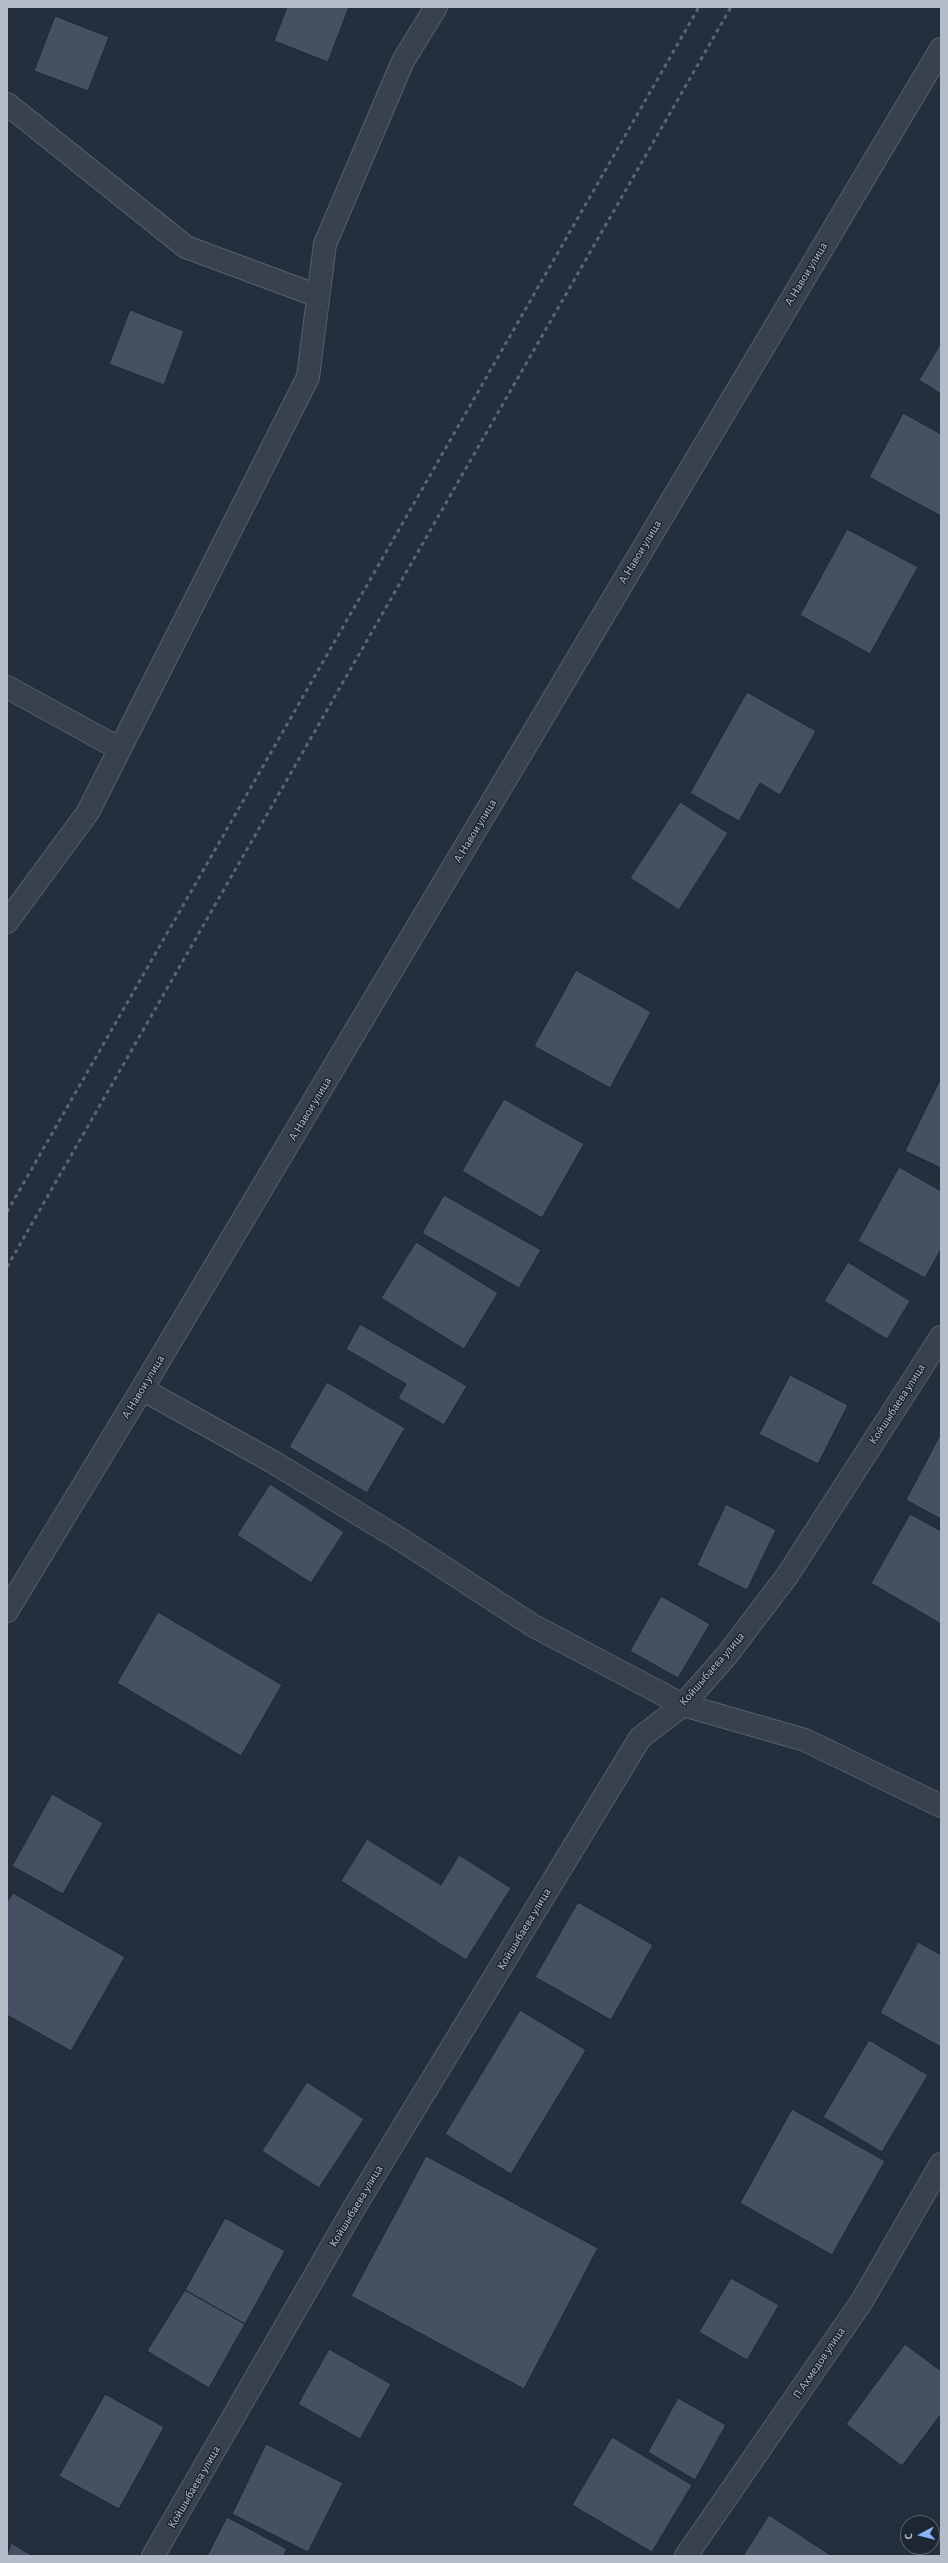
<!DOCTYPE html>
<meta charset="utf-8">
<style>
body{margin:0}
#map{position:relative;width:948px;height:2563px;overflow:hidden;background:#242f3e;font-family:"Alegreya Sans",sans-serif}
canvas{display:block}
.frame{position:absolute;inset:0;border:8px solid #b4bcc9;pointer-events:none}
.north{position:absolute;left:900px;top:2515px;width:40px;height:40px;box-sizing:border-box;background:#1d2633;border:1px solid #59626f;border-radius:50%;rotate:263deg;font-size:11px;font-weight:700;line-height:16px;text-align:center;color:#b4bcc9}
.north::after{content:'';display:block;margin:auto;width:14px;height:18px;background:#8ab4f8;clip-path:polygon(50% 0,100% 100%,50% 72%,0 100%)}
</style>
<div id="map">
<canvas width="948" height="2563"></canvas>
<div class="frame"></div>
<div class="north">С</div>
</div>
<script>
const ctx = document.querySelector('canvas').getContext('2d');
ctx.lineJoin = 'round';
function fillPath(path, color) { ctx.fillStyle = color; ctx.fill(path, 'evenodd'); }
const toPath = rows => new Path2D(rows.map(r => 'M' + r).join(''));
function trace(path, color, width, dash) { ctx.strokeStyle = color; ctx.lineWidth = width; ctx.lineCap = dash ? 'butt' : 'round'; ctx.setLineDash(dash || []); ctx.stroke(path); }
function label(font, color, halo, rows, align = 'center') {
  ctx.font = font + ' "Alegreya Sans",sans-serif'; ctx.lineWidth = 3; ctx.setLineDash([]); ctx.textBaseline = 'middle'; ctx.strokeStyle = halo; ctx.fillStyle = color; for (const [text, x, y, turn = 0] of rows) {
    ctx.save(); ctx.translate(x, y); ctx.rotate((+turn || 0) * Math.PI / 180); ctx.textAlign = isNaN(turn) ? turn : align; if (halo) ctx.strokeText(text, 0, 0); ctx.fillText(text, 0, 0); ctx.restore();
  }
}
const building = toPath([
 [287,7,349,7,328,62,274,41,287,7],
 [55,16,109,37,88,91,34,71,55,16],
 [130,310,184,331,164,385,109,364,130,310],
 [941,343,941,394,919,380,941,343],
 [903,413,941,434,941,516,869,477,903,413],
 [847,529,918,567,870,654,800,615,847,529],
 [747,692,816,731,780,795,760,783,739,821,690,793,747,692],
 [680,802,728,833,679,910,630,878,680,802],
 [576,970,651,1012,610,1088,534,1046,576,970],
 [941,1078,941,1168,905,1151,941,1078],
 [504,1099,584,1144,542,1218,462,1171,504,1099],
 [899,1167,941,1191,941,1249,925,1278,858,1241,899,1167],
 [444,1195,541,1250,519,1288,422,1233,444,1195],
 [416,1242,498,1293,464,1349,381,1298,416,1242],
 [848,1262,910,1301,887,1339,824,1301,848,1262],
 [360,1324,467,1386,444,1425,398,1398,406,1384,346,1349,360,1324],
 [790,1375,848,1405,818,1464,759,1434,790,1375],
 [327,1382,405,1428,367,1493,289,1447,327,1382],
 [941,1433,941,1519,906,1500,941,1433],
 [270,1484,344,1532,311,1583,237,1535,270,1484],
 [726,1504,776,1530,747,1590,697,1565,726,1504],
 [910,1514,941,1531,941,1624,871,1583,910,1514],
 [661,1596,710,1624,678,1678,630,1651,661,1596],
 [158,1612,282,1685,241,1756,117,1683,158,1612],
 [52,1794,103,1823,63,1894,12,1866,52,1794],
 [367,1839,441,1885,459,1855,511,1888,466,1960,341,1881,367,1839],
 [13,1893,125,1957,71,2051,7,2015,7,1902,13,1893],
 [578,1902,653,1945,611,2020,535,1977,578,1902],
 [918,1942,941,1955,941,2047,880,2013,918,1942],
 [520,2010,586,2050,511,2174,445,2134,520,2010],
 [869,2040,928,2075,882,2152,823,2117,869,2040],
 [307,2082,364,2119,319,2188,262,2151,307,2082],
 [792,2109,885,2161,832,2255,740,2203,792,2109],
 [426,2156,598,2248,524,2389,351,2296,426,2156],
 [225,2218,285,2251,245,2324,185,2290,225,2218],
 [731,2278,779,2305,747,2360,699,2332,731,2278],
 [185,2290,245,2324,209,2388,147,2351,185,2290],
 [905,2344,941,2371,941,2414,902,2466,846,2424,905,2344],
 [329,2349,391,2384,360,2439,298,2404,329,2349],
 [105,2394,164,2427,119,2509,59,2476,105,2394],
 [678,2398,726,2425,695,2480,648,2452,678,2398],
 [612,2437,692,2485,652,2552,572,2505,612,2437],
 [266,2444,343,2483,308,2552,232,2514,266,2444],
 [769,2515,832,2556,743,2556,769,2515],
 [227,2517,287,2549,283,2556,207,2556,227,2517],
 [11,2543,33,2556,7,2556,11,2543]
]);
fillPath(building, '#455162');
trace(building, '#1f2835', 1);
const minor = toPath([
 [7,104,186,247,318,296],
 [7,687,120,749],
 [7,922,88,812,308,377,325,244,403,61,436,7],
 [142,1389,273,1462,403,1541,532,1625,683,1705,805,1740,941,1806],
 [7,1611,142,1389,941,49],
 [153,2556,354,2208,640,1738,683,1705,727,1655,787,1576,941,1337],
 [686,2556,862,2301,941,2164]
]);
trace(minor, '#565f6c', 24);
trace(minor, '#38414e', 22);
trace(toPath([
 [7,1212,699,7],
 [7,1267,731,7]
]), '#5a6575', 3, [4, 4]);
label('12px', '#b4bcc9', '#1d2633', [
 ["А.Навои улица",806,274,-59],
 ["А.Навои улица",640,552,-59],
 ["А.Навои улица",475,831,-59],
 ["А.Навои улица",310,1109,-59],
 ["А.Навои улица",143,1387,-59],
 ["Койшыбаева улица",897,1404,-57],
 ["Койшыбаева улица",712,1669,-49],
 ["Койшыбаева улица",524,1929,-59],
 ["Койшыбаева улица",356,2206,-59],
 ["П.Ахмедов улица",819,2363,-56],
 ["Койшыбаева улица",194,2487,-60]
]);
</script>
